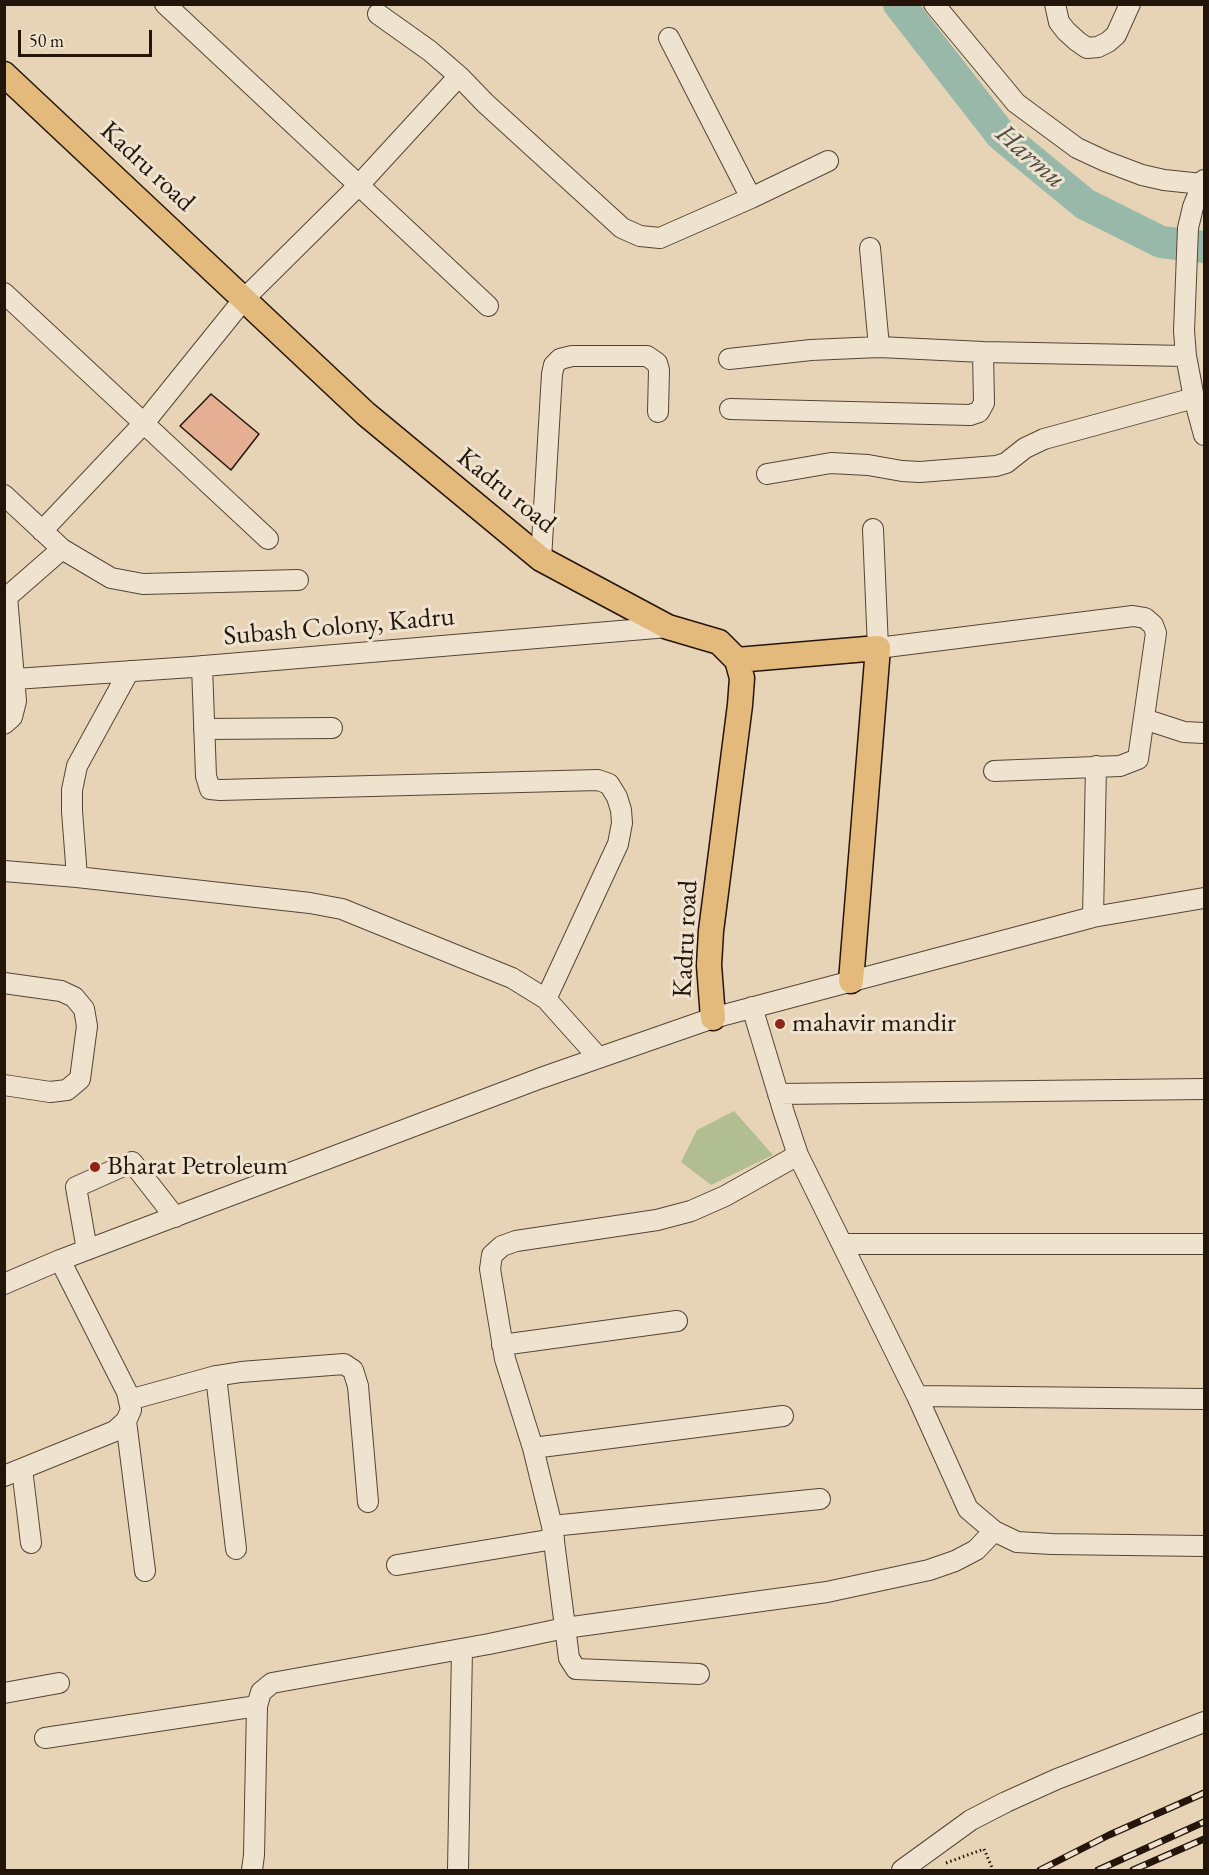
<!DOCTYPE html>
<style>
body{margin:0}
#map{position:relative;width:1209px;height:1875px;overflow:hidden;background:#e7d4b7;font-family:"EB Garamond",serif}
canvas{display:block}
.frame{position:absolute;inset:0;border:6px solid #24150a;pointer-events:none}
.scale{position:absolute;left:18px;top:30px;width:134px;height:27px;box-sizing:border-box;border:3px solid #24150a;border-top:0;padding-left:8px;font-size:18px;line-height:21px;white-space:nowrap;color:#24150a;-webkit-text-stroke:4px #efe3d0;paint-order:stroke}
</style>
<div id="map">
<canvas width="1209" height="1875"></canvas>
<div class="frame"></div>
<div class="scale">50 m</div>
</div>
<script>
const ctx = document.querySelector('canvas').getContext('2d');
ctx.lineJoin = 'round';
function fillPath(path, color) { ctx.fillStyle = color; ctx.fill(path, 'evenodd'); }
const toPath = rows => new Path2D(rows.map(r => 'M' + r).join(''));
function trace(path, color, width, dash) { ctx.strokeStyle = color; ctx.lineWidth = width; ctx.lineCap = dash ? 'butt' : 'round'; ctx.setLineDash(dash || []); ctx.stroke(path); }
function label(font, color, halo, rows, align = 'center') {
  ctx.font = font + ' "EB Garamond",serif'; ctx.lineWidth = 6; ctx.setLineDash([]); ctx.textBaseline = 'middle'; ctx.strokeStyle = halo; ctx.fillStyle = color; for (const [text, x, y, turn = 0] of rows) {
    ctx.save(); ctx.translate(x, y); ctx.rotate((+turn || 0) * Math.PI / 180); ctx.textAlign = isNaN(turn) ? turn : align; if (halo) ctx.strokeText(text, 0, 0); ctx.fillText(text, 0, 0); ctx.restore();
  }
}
fillPath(toPath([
 [734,1111,773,1155,711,1185,681,1162,697,1130]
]), '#b1be92');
trace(toPath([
 [899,4,1001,135,1085,204,1161,242,1204,247]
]), '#98b9a9', 32);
const building = toPath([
 [211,394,259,434,231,470,180,426,211,394]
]);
fillPath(building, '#e5af94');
trace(building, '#24150a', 1.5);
const minor = toPath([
 [165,4,488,306],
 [934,4,1016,103,1077,148,1105,161,1142,175,1164,180,1202,184],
 [1055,4,1059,22,1066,31,1077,41,1087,48,1098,47,1108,42,1116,35,1130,4],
 [378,14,430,51,459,76,485,103,622,228,640,236,660,238,751,198,828,161],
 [669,38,751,198],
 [1204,180,1193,207,1188,228,1184,331,1186,356,1194,398,1204,435],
 [870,248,879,347],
 [4,293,268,539],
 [729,359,811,350,879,347,983,352,1186,356],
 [730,409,970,415,979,412,984,403,983,352],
 [767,474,831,463,868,465,902,471,920,472,996,466,1006,463,1025,448,1044,439,1194,398],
 [4,495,62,549,7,597,4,597],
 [873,529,878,648,1133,616,1145,618,1153,625,1156,633,1138,759,1120,766,994,771],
 [42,531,144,423,244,299,358,186,459,76],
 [62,549,111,578,143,584,298,580],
 [541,559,552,374,554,365,560,359,572,356,647,356,657,363,659,370,658,412],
 [202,666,206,776,210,789,220,790,598,780,609,784,617,797,621,810,622,823,618,844,546,999],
 [15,679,192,667,668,627],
 [1144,719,1184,732,1204,733],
 [4,724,12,717,16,701,7,597],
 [204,729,332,728],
 [4,871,77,877,310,903,342,909,512,978,546,999,598,1057],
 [77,877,72,811,72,790,77,766,129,671],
 [1093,917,1096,766],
 [4,983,61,991,74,997,84,1009,87,1026,80,1079,67,1090,50,1092,4,1085],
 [752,1007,784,1113,798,1155,917,1396,968,1509,994,1531,1017,1542,1052,1544,1204,1546],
 [778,1094,1204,1089],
 [842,1244,1204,1244],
 [87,1250,76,1187,132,1162,175,1217],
 [4,1284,60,1260,541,1078,713,1018,1093,917,1204,898],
 [502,1345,677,1321],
 [216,1376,236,1549],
 [917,1396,1204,1399],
 [129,1400,216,1376,241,1372,344,1364,353,1370,358,1386,368,1502],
 [126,1421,145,1571],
 [533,1448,783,1416],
 [22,1469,31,1543],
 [4,1476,115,1431,126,1421,131,1410,127,1392,60,1260],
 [552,1526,820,1499],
 [397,1565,554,1539],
 [699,1674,576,1669,569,1658,552,1526,533,1448,505,1359,490,1269,492,1255,502,1246,516,1241,657,1220,691,1211,725,1196,798,1155],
 [4,1693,59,1683],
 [45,1738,257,1706],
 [252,1870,254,1855,257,1706,261,1692,272,1683,489,1644,565,1628,827,1592,929,1570,955,1561,976,1550,994,1531],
 [458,1870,462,1649],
 [902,1870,971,1820,1006,1802,1057,1779,1204,1722]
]);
const major = toPath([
 [4,74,366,414,541,559,668,627,719,642,737,660,742,678,740,705,711,931,709,965,713,1018],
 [737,660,878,648,851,981]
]);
trace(minor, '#554535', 22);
trace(major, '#24150a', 27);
trace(toPath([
 [946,1863,984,1849,993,1870]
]), '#24150a', 3, [1.5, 3]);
trace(minor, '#efe3d0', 20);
trace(major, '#e4ba7c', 24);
const rail = toPath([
 [1040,1870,1109,1835,1204,1793],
 [1098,1870,1204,1822],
 [1133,1870,1204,1839]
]);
trace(rail, '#24150a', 7);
trace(rail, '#efe3d0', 4.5, [14]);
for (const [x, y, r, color] of [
 [780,1024,6,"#8f2418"],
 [95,1167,6,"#8f2418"]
]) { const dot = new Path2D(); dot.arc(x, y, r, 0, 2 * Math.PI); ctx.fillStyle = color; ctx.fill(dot); trace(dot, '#efe3d0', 2); }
label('27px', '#24150a', '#efe3d0', [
 ["Kadru road",147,167,43],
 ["Kadru road",506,491,39],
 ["Subash Colony, Kadru",339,627,-5],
 ["Kadru road",686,939,-87]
]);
label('27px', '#24150a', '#efe3d0', [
 ["mahavir mandir",792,1024],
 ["Bharat Petroleum",107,1167]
], 'left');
label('italic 28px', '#4d4e42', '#efe3d0', [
 ["Harmu",1030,157,41]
]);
</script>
